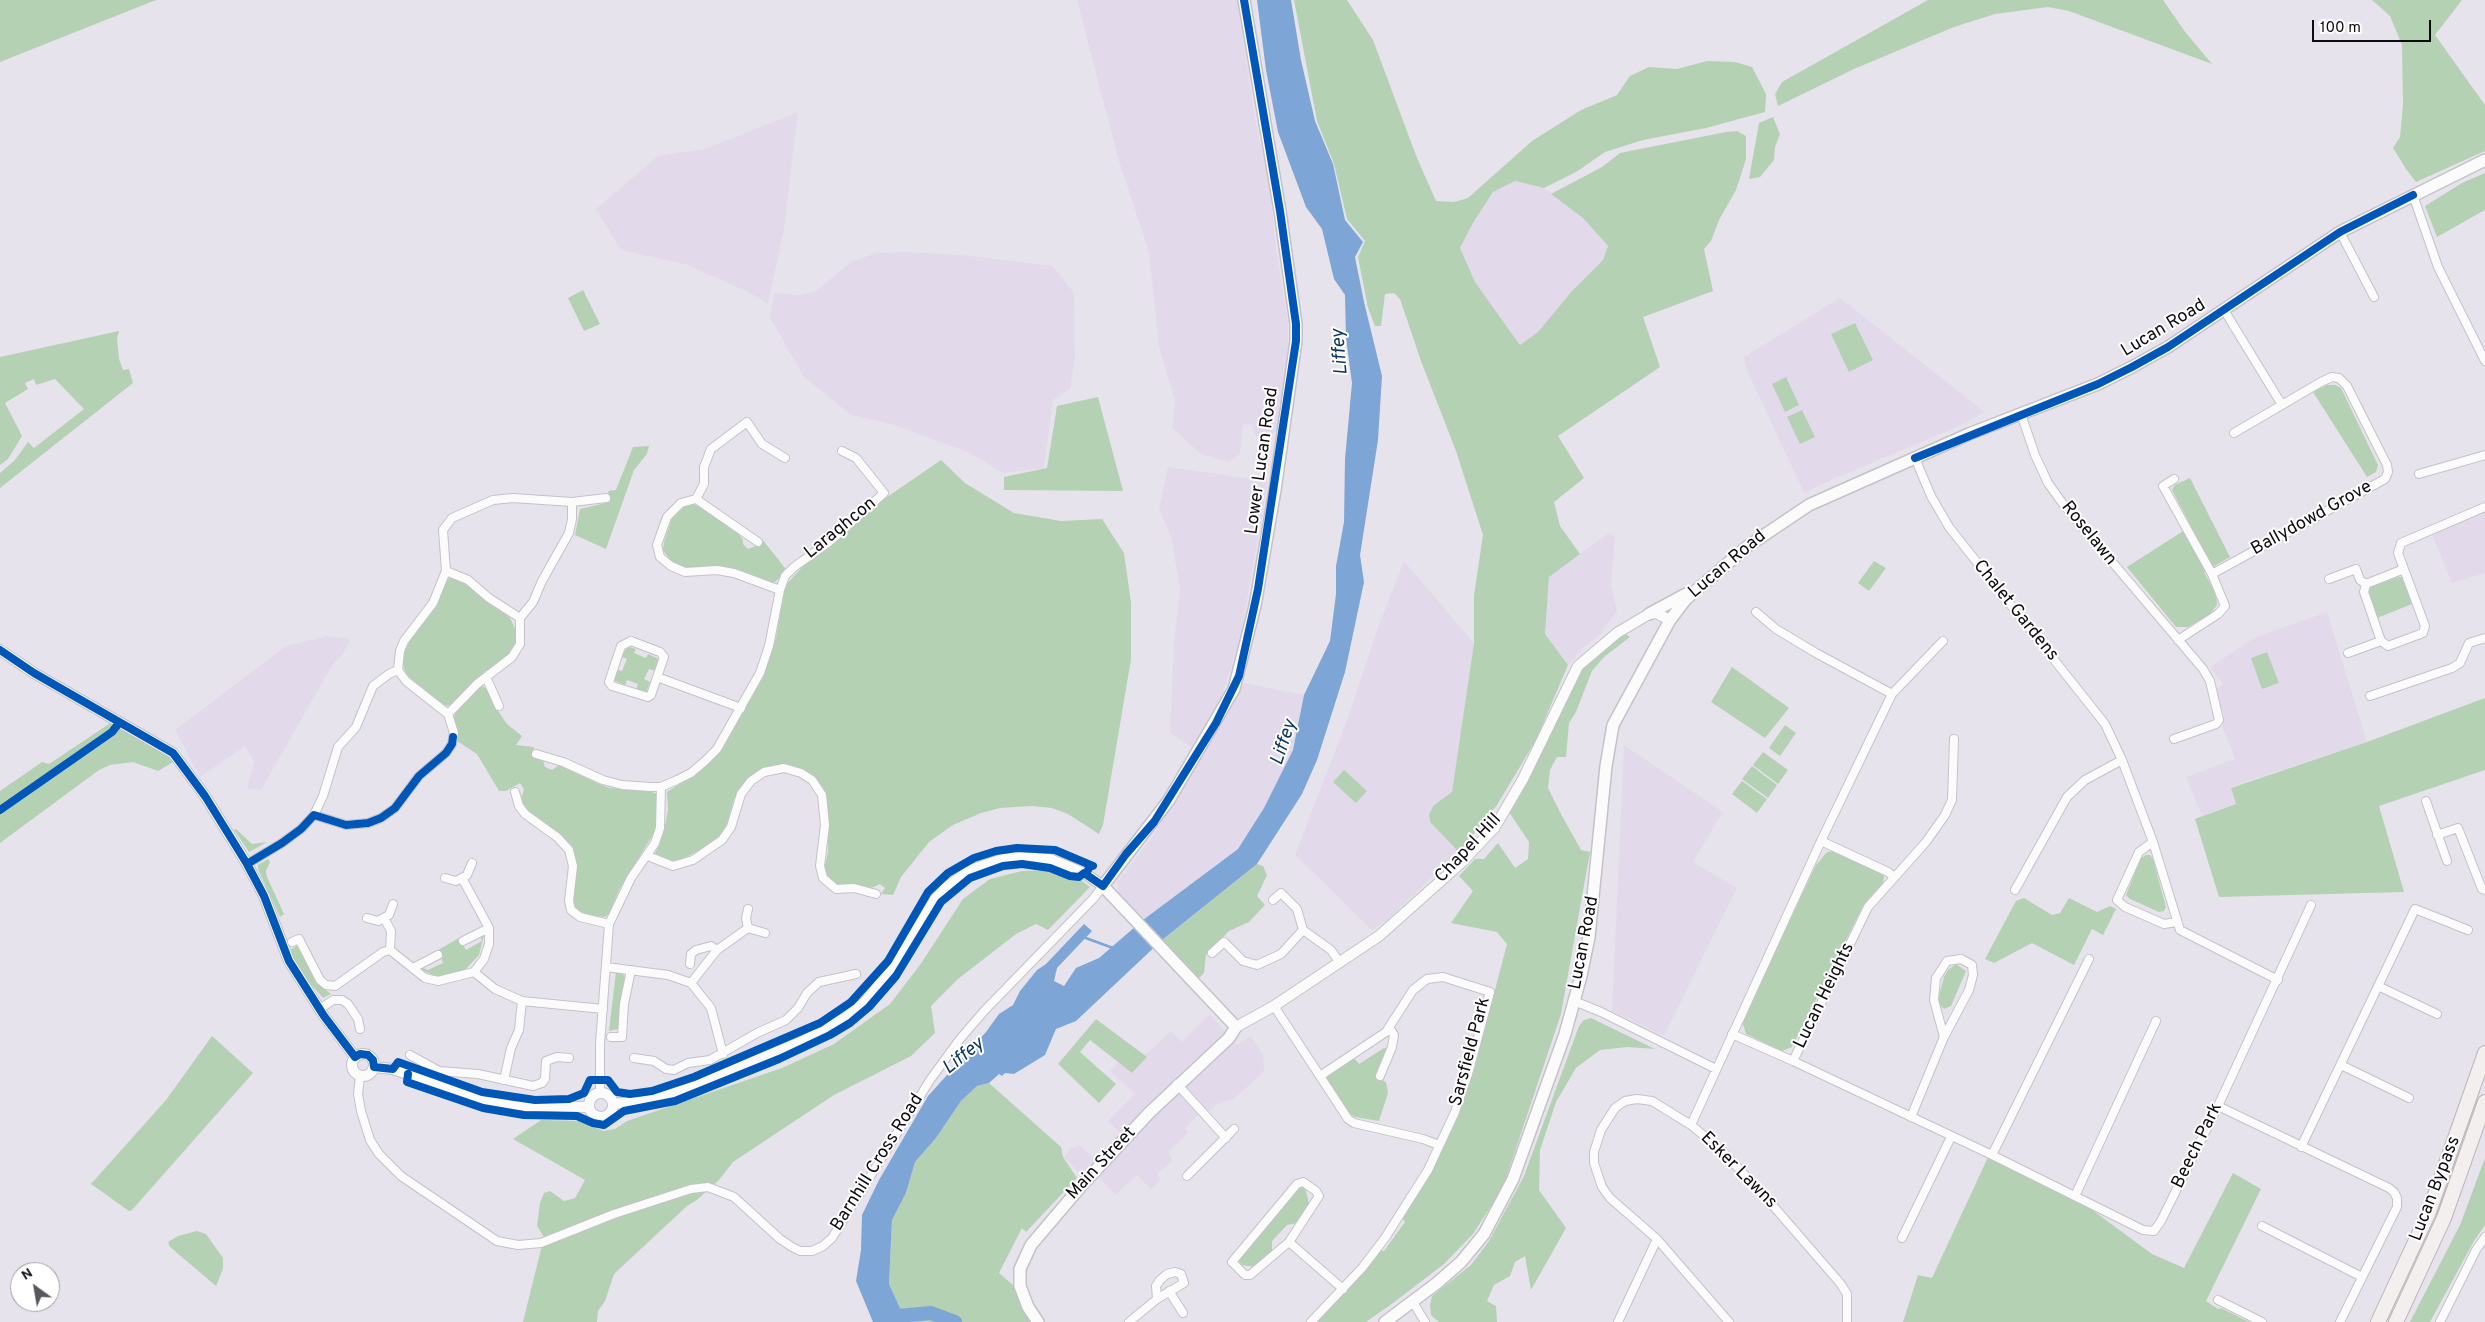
<!DOCTYPE html>
<style>
body{margin:0}
#map{position:relative;width:2485px;height:1322px;overflow:hidden;background:#e7e3ec;font-family:Overpass,sans-serif}
canvas{display:block}
.north{position:absolute;left:10px;top:1262px;width:50px;height:50px;box-sizing:border-box;background:#fff;border:1px solid #9e9d9f;border-radius:50%;rotate:328deg;font-size:14px;font-weight:700;line-height:20px;text-align:center;color:#0d0a10}
.north::after{content:'';display:block;margin:auto;width:18px;height:22px;background:#59565d;clip-path:polygon(50% 0,100% 100%,50% 72%,0 100%)}
.scale{position:absolute;left:2312px;top:20px;width:119px;height:22px;box-sizing:border-box;border:2px solid #0d0a10;border-top:0;padding-left:6px;font-size:15px;line-height:18px;white-space:nowrap;color:#0d0a10;-webkit-text-stroke:4px #fff;paint-order:stroke}
</style>
<div id="map">
<canvas width="2485" height="1322"></canvas>
<div class="north">N</div>
<div class="scale">100 m</div>
</div>
<script>
const ctx = document.querySelector('canvas').getContext('2d');
ctx.lineJoin = 'round';
function fillPath(path, color) { ctx.fillStyle = color; ctx.fill(path, 'evenodd'); }
const toPath = rows => new Path2D(rows.map(r => 'M' + r).join(''));
function trace(path, color, width, dash) { ctx.strokeStyle = color; ctx.lineWidth = width; ctx.lineCap = dash ? 'butt' : 'round'; ctx.setLineDash(dash || []); ctx.stroke(path); }
function label(font, color, halo, rows, align = 'center') {
  ctx.font = font + ' Overpass,sans-serif'; ctx.lineWidth = 4; ctx.setLineDash([]); ctx.textBaseline = 'middle'; ctx.strokeStyle = halo; ctx.fillStyle = color; for (const [text, x, y, turn = 0] of rows) {
    ctx.save(); ctx.translate(x, y); ctx.rotate((+turn || 0) * Math.PI / 180); ctx.textAlign = isNaN(turn) ? turn : align; if (halo) ctx.strokeText(text, 0, 0); ctx.fillText(text, 0, 0); ctx.restore();
  }
}
fillPath(toPath([
 [1077,0,1237,0,1256,123,1268,176,1277,254,1288,323,1288,349,1278,429,1269,438,1261,439,1254,433,1252,425,1243,424,1240,454,1229,462,1201,454,1172,428,1175,401,1159,347,1149,252,1118,158],
 [798,112,784,229,768,304,748,292,688,265,621,250,596,209,658,156,705,149],
 [1515,181,1544,188,1583,218,1608,246,1603,260,1572,291,1538,332,1520,345,1475,282,1460,248,1473,223,1493,192],
 [908,252,961,255,1053,266,1074,293,1075,357,1070,389,1053,400,1044,468,1003,473,968,452,891,424,851,415,804,377,770,318,774,293,801,295,816,291,851,262,876,253],
 [1840,298,1985,412,1955,428,1838,477,1804,493,1746,368,1744,357],
 [1168,467,1268,481,1240,639,1220,701,1206,728,1191,747,1170,733,1174,642,1180,588,1171,537,1159,509],
 [2485,513,2485,573,2452,583,2432,535],
 [1609,533,1615,536,1611,584,1617,612,1603,629,1603,632,1583,648,1568,665,1545,635,1549,576],
 [1404,561,1474,643,1452,793,1434,805,1430,822,1459,852,1385,922,1372,930,1295,855,1347,720,1378,627],
 [2327,612,2367,742,2231,787,2236,804,2202,816,2186,777,2235,759,2222,726,2224,715,2216,690,2223,684,2210,667,2254,638],
 [329,636,351,639,343,654,333,664,261,790,247,788,254,761,245,746,200,777,175,730,286,646],
 [1244,683,1304,695,1293,750,1264,808,1238,849,1143,920,1119,894,1117,882,1153,836],
 [1624,745,1723,812,1693,862,1737,888,1664,1036,1612,1011],
 [1210,1014,1237,1045,1251,1036,1263,1055,1264,1072,1232,1100,1220,1102,1207,1113,1198,1115,1185,1129,1188,1133,1169,1151,1172,1161,1157,1174,1161,1180,1151,1189,1137,1175,1116,1195,1098,1178,1076,1170,1064,1157,1071,1148,1079,1145,1095,1158,1120,1133,1108,1121,1135,1094,1110,1071,1118,1062,1133,1073,1146,1057,1145,1055,1171,1031,1182,1042]
]), '#e2daeb');
fillPath(toPath([
 [0,0,156,0,0,62],
 [1294,0,1347,0,1373,40,1417,158,1436,201,1454,202,1468,198,1532,141,1581,110,1617,95,1630,76,1649,67,1677,69,1707,61,1735,62,1752,67,1766,94,1765,112,1706,128,1643,140,1605,152,1576,172,1544,188,1515,181,1493,192,1473,223,1460,248,1475,282,1520,345,1538,332,1572,291,1603,260,1608,246,1583,218,1551,194,1602,167,1620,153,1726,132,1737,131,1746,136,1746,159,1736,190,1719,220,1711,241,1704,249,1713,291,1643,317,1660,367,1558,436,1584,478,1554,502,1560,526,1580,554,1549,577,1545,634,1568,665,1536,740,1497,805,1459,852,1430,822,1429,814,1434,805,1452,792,1474,643,1474,595,1483,535,1456,451,1421,361,1400,299,1394,293,1385,294,1381,326,1375,326,1368,308,1358,257,1365,241,1347,219,1334,164,1317,121],
 [1928,0,2163,0,2186,33,2212,64,2069,11,2048,7,1995,14,1954,27,1854,69,1778,106,1775,94,1782,82],
 [2372,0,2462,0,2435,35,2485,105,2485,151,2416,182,2406,169,2393,148,2400,137,2403,104,2402,45,2390,16],
 [1773,117,1780,134,1775,147,1774,160,1760,177,1749,179,1759,123],
 [2485,173,2485,210,2437,237,2425,206,2462,183],
 [583,290,600,324,584,331,568,298],
 [1855,323,1873,360,1849,372,1831,334],
 [119,331,117,338,119,359,123,370,129,369,133,383,0,488,0,473,15,460,28,442,34,448,84,409,55,379,36,385,34,379,25,383,28,389,5,403,22,436,8,459,0,465,0,357],
 [1786,377,1799,405,1785,412,1772,384],
 [2327,385,2335,385,2341,388,2378,465,2376,472,2367,477,2313,392],
 [1098,397,1123,491,1004,490,1004,477,1047,468,1057,406],
 [1802,410,1815,437,1800,444,1787,417],
 [649,446,647,454,634,470,606,549,575,535,580,509,610,502,608,491,616,490,633,447],
 [941,460,965,483,1014,513,1061,521,1102,519,1124,553,1131,603,1131,659,1103,825,1099,834,1068,814,1052,808,1032,806,1000,808,981,813,953,825,929,842,901,877,893,895,881,894,885,888,880,884,871,888,836,885,825,875,824,869,828,852,828,808,823,787,810,773,786,766,770,766,754,774,743,785,734,799,725,830,711,844,677,862,668,860,655,854,664,831,668,810,667,792,697,773,714,755,733,730,764,671,776,638,785,586,803,566,874,506],
 [2190,478,2230,557,2204,572,2216,594,2217,605,2210,614,2188,627,2176,627,2127,567,2191,526,2172,490,2175,485],
 [686,503,700,506,739,534,743,540,743,544,748,549,758,545,762,539,785,568,782,575,774,583,718,566,685,568,670,560,663,550,664,542,673,515],
 [1874,561,1886,568,1869,591,1858,583],
 [452,577,462,581,510,618,517,632,516,642,511,653,500,663,484,672,451,705,446,706,413,682,406,674,401,659,412,636,433,610,447,580],
 [2398,577,2402,577,2412,604,2377,618,2368,593,2371,587],
 [1624,633,1630,637,1604,657,1592,671,1576,712,1569,723,1566,757,1557,757,1550,770,1548,788,1561,814,1581,850,1590,852,1561,1014,1503,1187,1473,1234,1444,1264,1393,1303,1366,1322,1315,1322,1350,1287,1380,1250,1384,1251,1405,1222,1402,1218,1446,1139,1473,1074,1507,944,1497,932,1451,923,1473,891,1459,876,1475,859,1484,859,1498,843,1515,868,1528,859,1529,842,1509,812,1542,753,1568,693,1588,659],
 [629,647,636,649,634,653,646,658,648,654,657,658,659,662,655,671,649,669,644,679,650,682,646,693,636,690,638,684,627,680,625,685,613,680,617,670,622,671,627,659,622,657,625,650],
 [2267,652,2279,683,2262,689,2251,658],
 [1732,667,1789,708,1765,738,1711,702],
 [481,685,488,690,496,708,507,724,522,736,516,745,534,747,533,755,543,760,545,767,552,770,559,765,599,784,610,788,650,791,657,794,658,812,654,833,619,890,609,914,605,917,589,916,576,909,572,898,576,864,572,847,563,836,532,816,526,808,521,800,524,789,520,783,506,791,499,791,477,754,457,741,453,719,456,712],
 [2485,698,2485,770,2379,806,2404,892,2219,897,2195,819,2236,804,2231,788,2367,742],
 [112,722,177,760,158,771,133,762,110,765,99,770,0,843,0,791,42,762,49,764],
 [1785,725,1796,733,1780,756,1769,748],
 [1763,752,1788,770,1778,784,1753,765],
 [1752,766,1777,785,1768,798,1742,779],
 [1344,770,1367,791,1356,803,1333,782],
 [1742,781,1767,799,1757,813,1732,794],
 [236,829,252,844,267,842,249,852,234,830],
 [1835,851,1880,871,1884,876,1883,883,1864,904,1792,1047,1782,1051,1746,1034,1742,1021,1816,865,1827,852],
 [2146,855,2150,855,2153,859,2166,907,2164,911,2159,912,2130,899,2126,895,2141,858],
 [268,859,270,862,266,871,267,877,284,914,280,917,258,869,258,865],
 [1257,864,1263,866,1267,875,1257,896,1265,905,1249,922,1229,931,1206,955,1204,973,1199,978,1162,940],
 [1051,870,1077,877,1090,887,1048,930,1036,924,1016,934,958,979,931,1006,935,1033,911,1056,834,1095,733,1162,719,1180,697,1200,687,1206,614,1274,605,1301,598,1311,597,1322,523,1322,544,1237,537,1226,540,1203,544,1193,550,1191,564,1201,575,1198,585,1180,513,1139,541,1120,580,1121,603,1131,615,1129,627,1121,782,1068,834,1044,890,1004,920,965,963,899,990,879,1022,871],
 [2024,898,2052,915,2060,913,2069,898,2097,912,2110,906,2116,909,2103,935,2092,929,2074,965,2032,943,1994,963,1985,959,2016,901],
 [480,935,484,935,479,955,463,972,448,977,435,976,420,969,421,967,428,970,443,963,438,950,459,938,466,950,482,941],
 [298,945,323,988,331,994,323,998,300,972,290,950],
 [1956,964,1966,971,1951,1006,1944,1009,1939,1004,1939,996,1944,977,1948,970],
 [616,972,622,973,627,981,620,1005,618,1029,609,1031],
 [1591,1018,1655,1049,1627,1047,1600,1050,1576,1068,1556,1102,1540,1150,1539,1190,1566,1228,1531,1290,1525,1256,1515,1262,1510,1276,1494,1285,1487,1301,1496,1306,1497,1322,1439,1322,1431,1315,1430,1305,1432,1296,1471,1265,1489,1241,1524,1176,1579,1026,1584,1020],
 [1096,1019,1147,1057,1132,1073,1090,1040,1080,1052,1116,1084,1099,1103,1058,1064],
 [212,1036,253,1073,132,1210,129,1211,91,1184,166,1100],
 [1384,1048,1387,1049,1376,1077,1386,1082,1388,1093,1379,1121,1355,1117,1347,1112,1327,1082,1327,1077,1330,1072,1354,1058,1359,1064],
 [989,1083,1061,1147,1063,1157,1077,1178,1026,1232,1022,1228,999,1273,1013,1285,1032,1322,901,1322,901,1310,889,1284,892,1220,906,1193,915,1162,936,1138,961,1101,977,1086],
 [1989,1155,2072,1195,2152,1254,2184,1268,2233,1173,2261,1189,2206,1301,2218,1309,2221,1308,2249,1322,1903,1322,1918,1275,1932,1278],
 [2485,1158,2485,1225,2474,1241,2430,1322,2410,1322,2460,1225],
 [1301,1186,1305,1187,1309,1204,1297,1223,1287,1225,1272,1241,1272,1252,1255,1267,1242,1265,1238,1260,1240,1256],
 [197,1231,206,1234,223,1258,223,1269,216,1286,170,1247,168,1242,178,1236]
]), '#b4d1b4');
fillPath(toPath([
 [1257,0,1291,0,1301,60,1315,121,1333,164,1345,220,1363,242,1355,257,1364,302,1382,376,1378,440,1360,555,1364,582,1345,672,1317,760,1302,794,1257,864,1162,940,1076,1021,1056,1029,1045,1055,1014,1074,1005,1073,1002,1076,999,1074,989,1083,977,1086,961,1101,936,1138,915,1162,906,1193,892,1220,889,1284,901,1310,901,1322,873,1322,856,1281,861,1250,862,1215,879,1180,928,1096,986,1032,999,1014,1013,1005,1020,991,1037,970,1046,964,1084,924,1092,931,1057,968,1054,981,1064,986,1076,968,1099,958,1143,920,1238,849,1264,808,1293,750,1304,695,1330,641,1336,594,1336,566,1344,522,1345,459,1352,383,1346,338,1345,295,1334,279,1322,229,1306,207,1278,132,1266,70]
]), '#7da5d6');
trace(toPath([
 [1083,937,1113,948]
]), '#7da5d6', 2.5);
trace(toPath([
 [887,1317,931,1313,955,1322]
]), '#7da5d6', 14);
const minor = toPath([
 [2413,195,2438,267,2485,361],
 [2340,232,2374,297],
 [2224,310,2282,405],
 [2021,414,2035,455,2048,483,2063,504,2203,669,2210,681,2219,720,2216,724,2174,739],
 [1915,458,1931,496,1949,527,2105,724,2122,760],
 [2419,474,2485,455],
 [2174,479,2163,486,2212,574,2225,606,2218,614,2178,640],
 [696,499,704,484,704,467,711,449,747,422,762,444,785,458],
 [758,542,696,499,681,503,667,517,657,545,660,557,671,566,685,572,717,570,734,573,780,590],
 [2404,569,2366,584,2364,592,2381,641,2388,646,2423,633,2425,626,2398,553,2401,543,2485,507],
 [446,571,468,580,489,598,520,618,520,644,512,657,477,684,448,714],
 [2212,574,2385,479,2388,472,2387,465,2347,386,2339,378,2332,377,2321,382,2234,433],
 [2329,579,2356,569,2360,580,2366,584],
 [1756,612,1776,629,1816,653,1892,694],
 [520,618,533,602,542,581,569,533,572,519,572,502],
 [631,641,660,652,664,657,651,695,648,697,612,686,609,682,621,646,631,641],
 [2348,653,2381,641],
 [486,677,499,706],
 [657,677,741,708],
 [2370,696,2452,668,2460,663,2469,643,2485,638],
 [536,754,563,762,603,780,622,785,651,787,661,787,677,780,691,773,705,761,717,749,760,673,769,646,780,590,785,576,794,567,829,542,884,493,856,458,842,451],
 [515,792,519,806,525,814,557,837,569,850,573,866,569,901,571,910,580,917,609,924],
 [2426,801,2447,861],
 [314,815,346,825,368,823,381,818,395,808,419,776,446,753,452,744,454,733,448,714,406,681,398,670],
 [2437,835,2458,828,2482,889,2485,890],
 [1821,841,1888,872,1894,877],
 [2153,842,2139,852,2117,900,2125,907,2164,924,2177,922],
 [648,856,673,866,693,860,722,840,731,827,741,794,751,781,764,772,784,768,801,773,812,780,822,795,825,825,820,866,823,878,836,889,854,888,876,894],
 [247,864,282,843,301,829,314,815,323,796,338,747,356,727,373,686,389,674,398,670,400,651,404,641,433,603,446,571,443,530,452,518,493,500,513,498,572,502,606,498],
 [445,878,456,881,462,878,467,875,472,863],
 [2015,890,2067,797,2085,780,2122,760,2153,842,2180,930,2278,980],
 [1273,900,1281,893,1297,909,1303,930],
 [748,909,746,918,748,928,765,933],
 [367,918,378,921,389,915,393,904],
 [384,918,391,931,390,950],
 [463,941,489,928],
 [292,942,299,939,320,980,326,985,335,986,383,952,390,950],
 [390,950,425,978,438,981,474,972,484,959,489,944,489,928,462,878],
 [1212,953,1224,942,1243,961,1257,965,1281,954,1303,930,1331,950,1340,963],
 [1961,959,1972,965,1973,975,1969,990,1944,1037,1934,1000,1936,978,1947,961,1961,959],
 [690,964,691,954,696,950,711,946,717,950],
 [606,967,668,975,691,983,711,1008,723,1054],
 [413,968,438,955],
 [474,972,495,989,522,1001,603,1009],
 [691,983,717,950,748,928],
 [2378,986,2437,1014],
 [1574,1001,1601,1012,1716,1069],
 [1274,1006,1348,1119,1354,1123,1423,1139,1439,1145],
 [320,1009,333,1000,342,1000,348,1004,358,1019,360,1029],
 [1732,1034,1793,1061,1868,907,1926,842,1945,815,1952,800,1954,739],
 [611,1037,622,1037,624,1004,631,970],
 [410,1055,439,1071,478,1074,533,1086,542,1083,545,1079,546,1061,557,1057,569,1058],
 [634,1058,654,1061,666,1069,674,1070,688,1063,710,1060,757,1033,786,1020,798,1008,807,993,819,982,856,974],
 [1793,1061,1992,1155,2143,1230,2154,1231,2161,1221,2218,1106,2311,905],
 [2341,1065,2409,1098],
 [360,1076,358,1094,361,1111,370,1140,379,1154,401,1176,497,1241,518,1245,541,1243,614,1214,691,1189,708,1187,734,1197,780,1239,792,1247,800,1251,812,1251,823,1246,832,1238,930,1080,960,1039,985,1010,1093,899,1103,886],
 [1380,1076,1392,1047,1394,1035,1389,1027],
 [504,1080,511,1048,519,1030,522,1001],
 [1177,1084,1226,1138],
 [600,1093,600,1044,609,924,631,878,655,843,660,828,661,787],
 [2218,1106,2389,1188,2394,1192,2397,1198,2397,1207,2340,1322],
 [1911,1117,1944,1037],
 [1691,1125,1821,841,1892,694,1943,641],
 [2301,1147,2415,909,2468,930],
 [1992,1155,2089,959],
 [1187,1176,1234,1129],
 [2075,1196,2156,1021],
 [2262,1226,2362,1277],
 [1902,1238,1951,1137],
 [1289,1242,1319,1196,1316,1191,1303,1182,1297,1184,1232,1262,1245,1275,1250,1275,1289,1242,1343,1289],
 [1169,1291,1183,1313],
 [2218,1300,2262,1322],
 [1413,1302,1425,1322],
 [1129,1322,1157,1299,1184,1283,1181,1274,1175,1272,1167,1274,1160,1280,1156,1286,1157,1299],
 [1311,1322,1362,1268,1385,1238,1428,1170,1455,1112,1468,1074,1490,992,1443,977,1427,979,1413,990,1386,1032,1320,1076],
 [1618,1322,1657,1239],
 [1729,1322,1657,1239,1610,1198,1602,1187,1594,1163,1594,1152,1601,1130,1615,1108,1625,1101,1637,1099,1652,1101,1691,1125,1720,1149,1762,1193,1840,1283,1847,1294,1847,1322],
 [2440,1322,2476,1250,2485,1237]
]);
const tertiary = toPath([
 [0,650,34,673,173,753,205,796,247,864,264,896,289,961,324,1016,355,1057],
 [1236,1027,1274,1006,1379,936,1462,862,1495,827,1523,779,1578,666,1617,633,1649,614,1656,613,1670,620],
 '352 1065a11 11 0 1 1 22 0a11 11 0 1 1-22 0Z',
 [374,1067,393,1069,481,1100,512,1106,589,1107],
 '589 1105a12 12 0 1 1 24 0a12 12 0 1 1-24 0Z',
 [613,1104,643,1101,687,1089,805,1040,845,1018,865,1002,895,965,935,899,945,888,970,870,1003,859,1020,857,1049,859,1086,874,1103,886]
]);
const secondary = toPath([
 [1649,614,1686,594],
 [1038,1322,1028,1307,1020,1286,1020,1269,1031,1245,1082,1185,1149,1113,1229,1038,1236,1027,1103,886,1169,800,1234,689,1255,606,1275,490,1296,341,1296,324,1280,211,1244,0],
 [1385,1322,1437,1283,1461,1262,1484,1234,1513,1179,1565,1034,1581,976,1589,937,1606,766,1613,725,1670,620,1686,599,1748,546,1809,505,1969,434,2098,384,2132,367,2168,347,2340,232,2485,160]
]);
const trunk = toPath([
 [2378,1322,2429,1212,2485,1053],
 [2396,1322,2444,1218,2485,1102]
]);
trace(minor, '#c4c2c8', 10);
trace(tertiary, '#c4c2c8', 12);
trace(secondary, '#c4c2c8', 14);
trace(trunk, '#bcb4b7', 16);
trace(minor, '#fbfbfc', 8);
trace(tertiary, '#fbfbfc', 10);
trace(secondary, '#fbfbfc', 11);
trace(trunk, '#f4efef', 14);
trace(toPath([
 [1915,458,2098,384,2132,367,2168,347,2340,232,2413,195],
 [0,650,34,673,173,753,205,796,247,864,264,896,289,961,324,1016,355,1057,360,1054,368,1055,373,1060,374,1067,393,1069,398,1062,482,1092,535,1100,569,1099,584,1093,590,1080,608,1080,617,1092,630,1094,652,1091,694,1077,820,1023,851,1002,888,961,928,892,948,873,974,858,996,851,1017,848,1055,850,1093,866,1090,866,1086,874],
 [0,810,112,732,119,723],
 [247,864,282,843,301,829,314,815,346,825,368,823,381,818,395,808,419,776,446,753,452,744,453,737],
 [408,1074,407,1082,483,1108,524,1115,577,1116,593,1123,604,1125,624,1111,675,1101,779,1059,830,1035,850,1023,869,1007,896,976,941,902,970,878,1003,866,1022,864,1050,868,1070,876,1079,877,1084,873,1103,886,1126,854,1154,822,1216,723,1239,676,1258,589,1296,341,1296,324,1280,211,1244,0]
]), '#0057b8', 8);
label('18px', '#0d0a10', '#fff', [
 ["Lucan Road",2164,329,-31],
 ["Lower Lucan Road",1263,461,-82],
 ["Ballydowd Grove",2312,519,-29],
 ["Laraghcon",841,529,-39],
 ["Roselawn",2088,534,51],
 ["Lucan Road",1728,565,-40],
 ["Chalet Gardens",2015,611,51],
 ["Chapel Hill",1469,849,-47],
 ["Lucan Road",1585,943,-79],
 ["Lucan Heights",1825,996,-64],
 ["Sarsfield Park",1471,1052,-75],
 ["Beech Park",2198,1146,-64],
 ["Barnhill Cross Road",878,1163,-58],
 ["Main Street",1102,1164,-47],
 ["Esker Lawns",1738,1171,45],
 ["Lucan Bypass",2436,1189,-69]
]);
label('italic 19px', '#0c3762', '#fff', [
 ["Liffey",1341,352,-95],
 ["Liffey",1285,743,-72],
 ["Liffey",964,1057,-39]
]);
</script>
